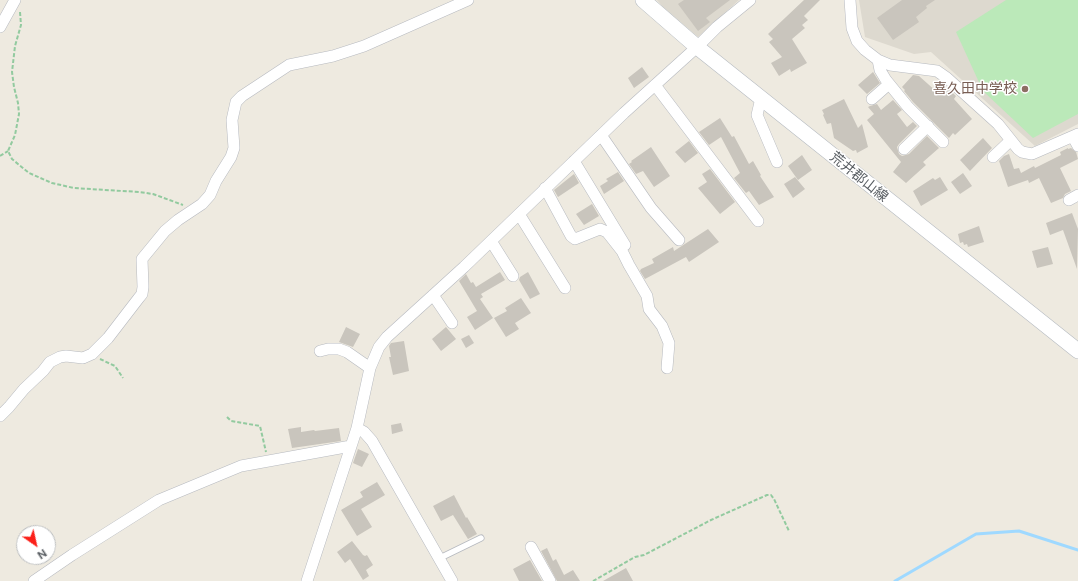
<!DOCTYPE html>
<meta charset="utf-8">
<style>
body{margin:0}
#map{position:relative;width:1078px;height:581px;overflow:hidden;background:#eeeae0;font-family:"Public Sans",sans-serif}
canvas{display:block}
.north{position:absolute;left:16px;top:525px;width:40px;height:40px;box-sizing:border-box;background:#fff;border:1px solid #bdbfc1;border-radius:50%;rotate:146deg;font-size:11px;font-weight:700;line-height:16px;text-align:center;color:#595e63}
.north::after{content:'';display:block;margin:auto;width:14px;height:18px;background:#fb2019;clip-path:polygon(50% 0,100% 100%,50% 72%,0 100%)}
</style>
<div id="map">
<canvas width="1078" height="581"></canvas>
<div class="north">N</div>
</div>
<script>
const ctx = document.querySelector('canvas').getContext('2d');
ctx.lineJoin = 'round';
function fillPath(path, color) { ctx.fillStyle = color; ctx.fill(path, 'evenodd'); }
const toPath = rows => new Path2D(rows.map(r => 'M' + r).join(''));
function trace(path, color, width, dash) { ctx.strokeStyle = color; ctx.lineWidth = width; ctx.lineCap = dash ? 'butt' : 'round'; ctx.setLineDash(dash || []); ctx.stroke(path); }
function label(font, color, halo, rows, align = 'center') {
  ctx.font = font + ' "Public Sans","Noto Sans JP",sans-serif'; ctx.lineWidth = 3; ctx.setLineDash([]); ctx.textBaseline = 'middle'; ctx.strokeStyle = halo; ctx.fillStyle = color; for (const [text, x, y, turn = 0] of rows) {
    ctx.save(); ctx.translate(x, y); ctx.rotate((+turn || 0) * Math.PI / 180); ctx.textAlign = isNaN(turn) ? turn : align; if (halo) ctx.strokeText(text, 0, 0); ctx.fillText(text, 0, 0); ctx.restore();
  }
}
fillPath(toPath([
 [657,0,739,0,698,37,663,7],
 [859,0,1078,0,1078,124,1035,146,931,52,914,54,865,37]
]), '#ddd9cf');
fillPath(toPath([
 [1006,0,1078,0,1078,114,1033,138,983,91,956,32]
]), '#bbe9b9');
trace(toPath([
 [895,581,976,534,1019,531,1078,550]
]), '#9fd9ff', 3);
fillPath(toPath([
 [684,0,730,0,706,18,710,22,698,31,678,4],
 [804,0,820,0,804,16,808,20,802,25,805,28,792,39,807,63,791,72,790,69,779,76,771,63,782,57,769,42,773,39,768,34],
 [902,0,935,0,926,6,927,8,916,17,919,22,893,40,877,18],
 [642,67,649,77,634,88,628,78],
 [873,72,880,83,867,94,858,85],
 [913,75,919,76,937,92,943,84,956,96,954,99,972,119,955,135,953,133,949,138,913,102,904,91,905,90,902,87],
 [844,99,858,128,862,124,868,147,857,153,856,150,853,151,834,138,831,123,827,124,823,115,824,114,822,110],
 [893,100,902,110,897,114,907,127,913,122,917,126,899,144,897,147,899,154,902,156,909,154,927,136,939,148,923,162,926,165,906,183,893,172,901,162,867,120,874,114,868,107,870,106,877,104,881,110],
 [720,118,732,137,734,136,749,164,753,161,761,175,760,176,774,197,759,205,749,191,746,193,734,178,740,173,721,137,709,145,699,132],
 [983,138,992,148,970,171,960,160],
 [689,141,698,153,685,163,675,152],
 [651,147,670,176,654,187,643,171,636,174,629,164,632,162,631,161],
 [1068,148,1068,149,1071,148,1076,152,1078,159,1060,168,1071,191,1065,194,1063,198,1051,203,1039,178,1029,183,1028,180,1008,187,999,161,1004,156,1009,154,1014,169,1019,168,1021,173,1034,166,1035,168,1061,155,1060,152],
 [802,155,812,170,798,180,788,166],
 [710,169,735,202,720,214,698,188,707,182,702,174],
 [618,172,624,181,604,194,600,186,608,181,606,179],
 [963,173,972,186,960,194,951,182],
 [574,174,579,183,558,197,554,190],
 [795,177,805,189,793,198,784,184],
 [940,177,948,190,921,206,913,191,933,178,935,180],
 [592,204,599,216,584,225,576,214],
 [1072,213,1078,229,1077,269,1063,230,1050,235,1046,223],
 [979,226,984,242,968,247,967,244,964,245,963,242,960,243,958,234],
 [708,229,719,242,689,262,686,257,645,279,640,271,641,269,654,263,652,259,673,247,674,251],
 [1048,247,1053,264,1037,268,1032,251],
 [500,272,505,280,481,294,483,297,480,299,493,318,475,330,467,317,477,311,459,281,466,274,471,283,473,282,476,287],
 [528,272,540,294,530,299,519,280,520,277],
 [521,298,531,313,515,323,519,329,506,337,494,318,507,311,505,308],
 [346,327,360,334,353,347,339,342],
 [446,327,456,339,441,351,432,339],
 [469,335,474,343,466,348,461,339],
 [404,341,409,371,393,375,389,357,391,357,389,346,391,343],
 [401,423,403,431,392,434,391,425],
 [301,427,301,432,314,430,315,431,339,428,341,441,292,448,288,429],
 [358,449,369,454,362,467,353,463],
 [377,482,385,495,361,509,372,527,357,536,341,510,363,497,360,492],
 [454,495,466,518,467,517,477,534,468,539,453,515,441,521,433,506],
 [352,541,363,555,365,556,367,555,373,565,366,570,369,576,363,580,350,559,345,563,337,552],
 [547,548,553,561,556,559,564,575,573,570,580,581,557,581,541,551],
 [530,560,542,581,519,581,513,569],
 [626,568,633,581,603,581]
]), '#c9c5bd');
const lane = toPath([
 [440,558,481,538]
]);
const street = toPath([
 [850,0,852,28,857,41,865,50,878,60,890,65,937,71,947,78,998,124,1018,149,1022,152,1032,154,1078,134],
 [0,27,15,0],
 [878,60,880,70,886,80,908,107,943,142],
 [655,85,758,221],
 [761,98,757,115,777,162],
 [872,99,889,84],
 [601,135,651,208,679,240],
 [1073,137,1078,146],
 [904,149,928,126],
 [993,157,1011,140],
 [574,161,625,245],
 [545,188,571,236,575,239,600,229,607,232,622,251,629,265,647,296,649,309,662,326,669,343,667,368],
 [1069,200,1078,195],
 [519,214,565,288],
 [491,241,513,276],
 [433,295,452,323],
 [320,351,328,349,339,349,347,352,370,368],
 [0,416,9,407,24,389,43,371,50,362,60,357,66,356,83,358,92,354,108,338,138,299,142,294,143,287,142,259,165,231,178,220,202,204,210,195,216,181,231,157,234,148,232,120,236,102,242,96,289,65,333,56,364,46,468,0],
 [357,428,364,432,372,441,452,581],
 [531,547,550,581],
 [34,581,72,555,159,500,241,466,351,446],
 [307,581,357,428,370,368,379,347,387,337,464,267,624,113,697,47,717,27,750,0]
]);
const secondary = toPath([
 [643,0,697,47,1078,351]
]);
trace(lane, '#b6b9bf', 7);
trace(street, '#b6b9bf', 12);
trace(secondary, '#b6bbc1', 16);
trace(toPath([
 [20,12,21,25,15,46,12,72,14,87,18,103,19,114,15,135,8,151,12,159,29,173,52,183,74,188,139,192,153,194,183,205],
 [0,156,8,151],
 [100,359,115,366,123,378],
 [227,417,231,421,260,426,266,452],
 [593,581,635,557,644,555,711,520,767,495,771,495,774,499,789,531]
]), '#92ca9f', 2, [4, 2]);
trace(lane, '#fff', 5.5);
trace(street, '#fff', 11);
trace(secondary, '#fff', 15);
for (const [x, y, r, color] of [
 [1025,89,4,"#8d6e63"]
]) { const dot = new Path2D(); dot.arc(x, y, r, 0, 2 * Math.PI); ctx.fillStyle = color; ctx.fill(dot); trace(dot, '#fff', 1.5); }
label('14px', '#785e54', '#fff', [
 ["喜久田中学校",1017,89]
], 'right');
label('14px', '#595e63', '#fff', [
 ["荒井郡山線",859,177,39]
]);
</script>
